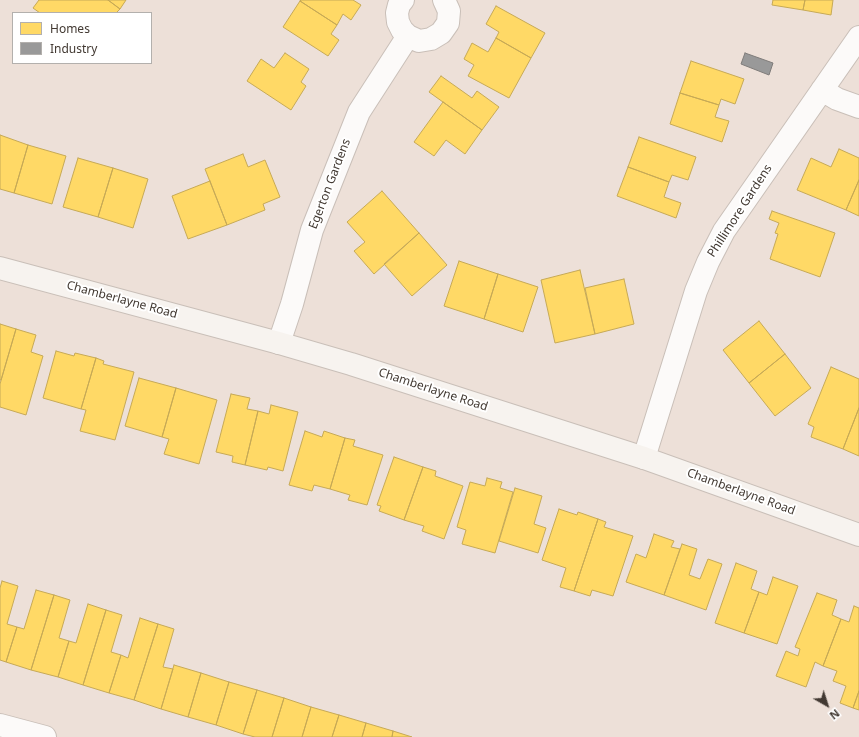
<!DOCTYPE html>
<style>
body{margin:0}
#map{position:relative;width:859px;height:737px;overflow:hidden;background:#ede0d8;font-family:"Noto Sans",sans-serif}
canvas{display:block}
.legend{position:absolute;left:12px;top:12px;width:140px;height:52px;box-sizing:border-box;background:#fff;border:1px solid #b3b0ad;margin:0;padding:5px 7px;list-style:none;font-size:12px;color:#423932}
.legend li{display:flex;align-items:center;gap:8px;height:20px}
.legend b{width:20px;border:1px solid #b3b0ad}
.north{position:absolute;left:807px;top:685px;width:40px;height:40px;-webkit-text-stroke:3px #fff;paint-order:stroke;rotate:141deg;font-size:11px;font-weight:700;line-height:16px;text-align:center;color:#423932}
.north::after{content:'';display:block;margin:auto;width:14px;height:18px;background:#423932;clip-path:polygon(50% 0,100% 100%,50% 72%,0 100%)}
</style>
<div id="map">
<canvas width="859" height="737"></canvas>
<ul class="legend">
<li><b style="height:11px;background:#ffd966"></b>Homes</li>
<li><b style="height:11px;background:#999"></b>Industry</li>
</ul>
<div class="north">N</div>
</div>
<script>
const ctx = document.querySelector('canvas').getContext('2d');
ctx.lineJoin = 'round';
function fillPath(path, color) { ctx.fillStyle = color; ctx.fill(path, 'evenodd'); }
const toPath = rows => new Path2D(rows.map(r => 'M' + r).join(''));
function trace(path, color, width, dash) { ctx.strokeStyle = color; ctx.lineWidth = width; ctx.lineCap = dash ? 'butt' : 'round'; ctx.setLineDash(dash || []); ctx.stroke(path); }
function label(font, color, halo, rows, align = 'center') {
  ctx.font = font + ' "Noto Sans",sans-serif'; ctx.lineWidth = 4; ctx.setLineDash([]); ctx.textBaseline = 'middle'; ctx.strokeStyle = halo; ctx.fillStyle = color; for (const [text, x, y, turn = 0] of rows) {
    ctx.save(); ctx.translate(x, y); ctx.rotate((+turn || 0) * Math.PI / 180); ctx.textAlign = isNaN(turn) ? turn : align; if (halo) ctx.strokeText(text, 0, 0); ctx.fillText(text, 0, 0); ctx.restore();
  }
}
const homes = toPath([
 [39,0,108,0,120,9,116,13,40,13,33,8,39,0],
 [108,0,126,0,120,9,108,0],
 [301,0,353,0,361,5,351,20,343,14,337,25,300,1,301,0],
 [773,0,805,0,803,10,772,5,773,0],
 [805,0,833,0,831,15,803,10,805,0],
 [300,1,337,25,331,34,339,40,328,56,283,27,300,1],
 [496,6,545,33,531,58,496,38,499,32,486,24,496,6],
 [496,38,531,58,509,98,468,76,474,65,464,59,472,43,488,52,496,38],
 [285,53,309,69,301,82,306,86,291,110,247,81,261,59,274,68,285,53],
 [691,61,744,79,735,104,721,99,719,105,680,93,691,61],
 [441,76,472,98,477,91,499,107,482,130,429,92,441,76],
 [680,93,719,105,715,117,729,121,722,142,670,124,680,93],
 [443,102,482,130,465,154,446,140,434,156,414,142,443,102],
 [0,135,28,145,14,193,0,189,0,135],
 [639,137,696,157,688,180,672,175,669,182,628,167,639,137],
 [28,145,66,156,52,204,14,193,28,145],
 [839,149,859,158,859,180,846,210,797,190,811,158,831,167,839,149],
 [243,154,248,167,265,160,280,197,263,204,265,210,227,225,205,169,243,154],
 [78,158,113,168,98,217,63,207,78,158],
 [628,167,669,182,664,197,681,203,676,218,617,196,628,167],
 [113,168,148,179,133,228,98,217,113,168],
 [859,180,859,216,846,210,859,180],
 [210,181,227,225,188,239,172,196,210,181],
 [382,191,419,233,374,274,354,251,365,242,347,222,382,191],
 [772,211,835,233,820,277,770,259,778,234,775,233,779,223,769,219,772,211],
 [419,233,447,265,412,296,384,264,419,233],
 [459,261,498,274,484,319,444,306,459,261],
 [580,270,595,334,555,343,541,280,580,270],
 [498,274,538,287,523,332,484,319,498,274],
 [624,279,634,324,595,334,585,288,624,279],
 [759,321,785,354,749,383,723,350,759,321],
 [0,324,16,329,1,380,0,380,0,324],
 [16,329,36,335,31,352,43,356,26,415,0,407,0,384,16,329],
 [56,351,74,356,75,353,96,358,81,409,43,398,56,351],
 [785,354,811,388,775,416,749,383,785,354],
 [96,358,104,361,103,364,134,372,115,440,80,431,86,410,81,409,96,358],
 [831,367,859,379,859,408,843,449,811,437,814,427,808,424,831,367],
 [139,378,176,388,162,437,125,426,139,378],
 [176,388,217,400,199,464,164,454,169,439,162,437,176,388],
 [231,394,250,398,247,409,258,411,245,465,232,462,233,456,216,452,231,394],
 [271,405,298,412,283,471,268,467,267,470,245,465,258,411,269,414,271,405],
 [859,408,859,456,843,449,859,408],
 [305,431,322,437,324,431,345,438,330,489,314,485,312,491,289,485,305,431],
 [345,438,355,440,353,446,383,455,367,505,348,500,350,495,330,489,345,438],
 [394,457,423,467,404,520,379,511,381,506,377,505,394,457],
 [423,467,436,471,435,476,463,486,444,539,422,531,424,526,404,520,423,467],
 [487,478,502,482,500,488,513,492,495,553,462,544,466,530,457,527,470,482,485,486,487,478],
 [515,488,542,496,534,524,546,528,538,553,499,541,515,488],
 [559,509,577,515,578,512,598,519,574,591,560,587,566,568,542,560,559,509],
 [598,519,606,522,604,527,633,536,613,596,592,590,590,596,574,591,598,519],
 [654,534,674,541,671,547,680,549,664,595,626,582,636,554,646,558,654,534],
 [682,544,697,549,689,575,700,579,708,559,722,564,706,610,664,595,682,544],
 [736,563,757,571,751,589,759,592,744,633,715,623,736,563],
 [773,577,798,586,777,644,744,633,759,592,767,595,773,577],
 [2,581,18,586,7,624,17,627,6,662,0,660,0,588,2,581],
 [36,590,54,595,31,670,6,662,17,627,24,629,36,590],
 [817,593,837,600,832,615,841,619,823,666,815,662,806,687,776,676,786,651,798,656,800,649,795,647,817,593],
 [54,595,70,600,59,638,69,641,58,677,31,670,54,595],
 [88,604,106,610,83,685,58,677,69,641,76,643,88,604],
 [854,606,859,608,859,691,853,708,840,703,846,686,833,681,837,671,823,666,841,619,849,622,854,606],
 [106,610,122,615,111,652,121,655,109,693,83,685,106,610],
 [140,618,158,624,134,700,109,693,121,655,128,658,140,618],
 [158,624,174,629,163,667,173,669,161,709,134,700,158,624],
 [174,665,201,673,188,717,161,709,174,665],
 [201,673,229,682,216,725,188,717,201,673],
 [229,682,257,690,243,734,216,725,229,682],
 [257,690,284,698,272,737,255,737,243,734,257,690],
 [859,691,859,710,853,708,859,691],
 [284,698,311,707,302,737,272,737,284,698],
 [311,707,339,715,332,737,302,737,311,707],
 [339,715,366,723,362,737,332,737,339,715],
 [366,723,393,731,392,737,362,737,366,723],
 [393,731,412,737,392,737,393,731]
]);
fillPath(homes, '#ffd966');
trace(homes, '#c6a956', 1);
const industry = toPath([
 [745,53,773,63,769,75,741,64,745,53]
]);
fillPath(industry, '#999');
trace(industry, '#7f7c7a', 1);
const street = toPath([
 [403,0,399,5,397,13,398,22,402,30,408,36,419,41,431,39,441,33,448,23,449,11,444,0],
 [822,90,837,99,859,107],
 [279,343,292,304,312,230,359,112,408,36],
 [644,458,696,291,708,262,724,231,859,37],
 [0,725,45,737]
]);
const secondary = toPath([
 [0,268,279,343,351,364,644,458,859,535]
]);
trace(street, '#c9bfb8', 24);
trace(secondary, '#c9bfb8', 24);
trace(street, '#fcfaf9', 22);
trace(secondary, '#f7f3ef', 22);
label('12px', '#423932', '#fff', [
 ["Egerton Gardens",330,184,-69],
 ["Phillimore Gardens",740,211,-57],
 ["Chamberlayne Road",122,300,15],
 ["Chamberlayne Road",433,390,18],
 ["Chamberlayne Road",741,492,20]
]);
</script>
